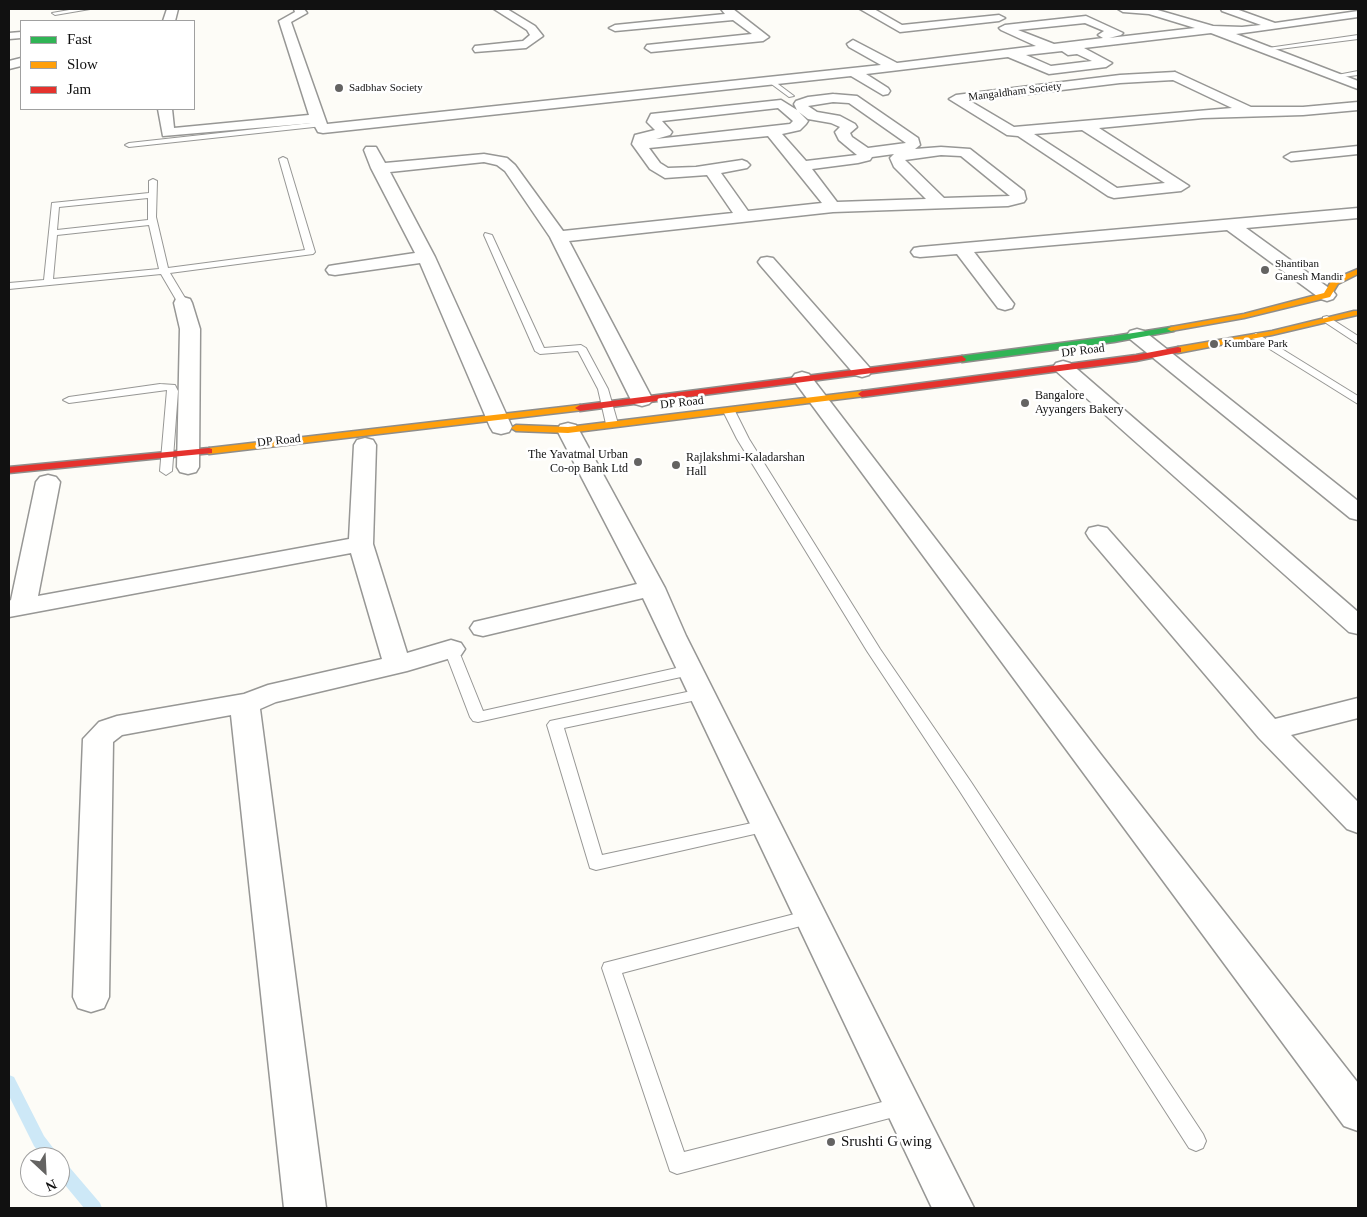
<!DOCTYPE html>
<style>
body{margin:0}
#map{position:relative;width:1367px;height:1217px;overflow:hidden;background:#fdfcf7;font-family:Georgia,serif}
canvas{display:block}
.frame{position:absolute;inset:0;border:10px solid #111;pointer-events:none}
.legend{position:absolute;left:20px;top:20px;width:175px;height:90px;box-sizing:border-box;background:#fff;border:1px solid #a0a0a0;margin:0;padding:6px 9px;list-style:none;font-size:15px;color:#111}
.legend li{display:flex;align-items:center;gap:10px;height:25px}
.legend b{width:25px;border:1px solid #a0a0a0}
.north{position:absolute;left:20px;top:1147px;width:50px;height:50px;box-sizing:border-box;background:#fff;border:1px solid #a0a0a0;border-radius:50%;rotate:155deg;font-size:14px;font-weight:700;line-height:20px;text-align:center;color:#111}
.north::after{content:'';display:block;margin:auto;width:18px;height:22px;background:#646362;clip-path:polygon(50% 0,100% 100%,50% 72%,0 100%)}
</style>
<div id="map">
<canvas width="1367" height="1217"></canvas>
<div class="frame"></div>
<ul class="legend">
<li><b style="height:6px;background:#30b455"></b>Fast</li>
<li><b style="height:6px;background:#ff9f0a"></b>Slow</li>
<li><b style="height:6px;background:#e5322d"></b>Jam</li>
</ul>
<div class="north">N</div>
</div>
<script>
const ctx = document.querySelector('canvas').getContext('2d');
ctx.lineJoin = 'round';
const toPath = rows => new Path2D(rows.map(r => 'M' + r).join(''));
function fillPath(path, color) { ctx.fillStyle = color; ctx.fill(path, 'evenodd'); }
function trace(path, color, width, dash) { ctx.strokeStyle = color; ctx.lineWidth = width; ctx.lineCap = dash ? 'butt' : 'round'; ctx.setLineDash(dash || []); ctx.stroke(path); }
function label(font, color, halo, rows, align = 'center') {
  ctx.font = font + ' Georgia,serif'; ctx.lineWidth = 5; ctx.setLineDash([]); ctx.textBaseline = 'middle'; ctx.strokeStyle = halo; ctx.fillStyle = color; for (const [text, x, y, turn = 0] of rows) {
    ctx.save(); ctx.translate(x, y); ctx.rotate((+turn || 0) * Math.PI / 180); ctx.textAlign = isNaN(turn) ? turn : align; if (halo) ctx.strokeText(text, 0, 0); ctx.fillText(text, 0, 0); ctx.restore();
  }
}
fillPath(toPath([
 [9,1075,14,1077,44,1136,60,1157,43,1157,34,1146,9,1096,9,1075],
 [60,1160,65,1162,100,1203,102,1208,84,1208,60,1179,60,1160]
]), '#cde8f7');
const lane = toPath([
 [75,9,90,9,55,15,52,13,75,9],
 [1358,35,1358,39,1264,51,1261,49,1358,35],
 [1358,71,1358,75,1335,78,1332,76,1358,71],
 [766,78,770,78,794,96,789,97,766,80,766,78],
 [320,122,324,124,323,126,129,147,125,145,129,143,320,122],
 [283,157,287,159,315,252,313,254,170,273,188,303,183,306,178,303,161,274,9,289,9,283,44,280,52,203,149,193,149,181,153,179,157,181,156,217,168,268,305,250,279,159,283,157],
 [148,198,148,220,57,230,59,207,148,198],
 [149,225,159,269,53,279,57,235,149,225],
 [485,233,492,235,544,348,581,345,586,348,608,389,618,424,616,426,608,426,606,424,598,389,578,351,540,354,535,351,484,235,485,233],
 [1327,316,1358,336,1358,344,1323,321,1323,317,1327,316],
 [1256,333,1358,396,1358,404,1252,338,1251,336,1256,333],
 [160,384,175,385,178,391,172,471,166,475,160,471,167,390,69,403,63,400,69,397,160,384],
 [729,408,735,411,749,439,880,649,971,782,1203,1134,1206,1141,1203,1148,1196,1151,1189,1148,959,790,867,651,737,439,723,411,729,408],
 [451,644,458,649,483,711,690,665,697,670,690,675,478,722,473,721,470,717,444,649,451,644],
 [701,689,708,694,706,698,564,728,602,855,766,820,772,822,774,826,772,830,596,870,590,868,547,725,550,721,701,689],
 [810,910,816,912,819,917,816,922,622,973,684,1152,902,1097,909,1099,912,1106,909,1113,677,1174,670,1171,602,968,604,963,810,910]
]);
const street = toPath([
 [167,9,178,9,175,21,163,21,167,9],
 [294,9,304,9,307,13,291,22,327,124,881,65,849,47,847,44,853,40,897,63,1036,46,1001,30,999,28,1005,25,1086,16,1123,33,1121,35,1109,38,1195,28,1149,14,1123,12,1118,9,1154,9,1213,26,1242,27,1261,25,1222,11,1221,9,1236,9,1275,23,1358,11,1358,17,1236,34,1358,81,1358,89,1211,33,1084,48,1112,63,1106,67,1049,74,1008,57,866,74,888,88,890,91,888,94,883,95,851,76,323,133,318,132,313,123,163,136,158,109,172,109,174,128,309,115,279,21,295,12,294,9],
 [1085,23,1104,31,1098,35,1103,38,1054,44,1018,30,1085,23],
 [1062,51,1068,55,1077,54,1092,61,1051,66,1026,55,1062,51],
 [494,9,507,9,535,26,543,36,526,48,475,52,473,49,475,46,523,41,530,35,527,30,494,9],
 [721,9,733,9,769,37,763,41,651,52,645,48,647,45,752,34,733,20,615,31,609,28,615,25,725,14,721,9],
 [860,9,874,9,902,25,999,15,1005,18,999,21,900,32,860,9],
 [21,32,21,38,9,39,9,33,21,32],
 [21,58,21,66,9,69,9,61,21,58],
 [1175,72,1251,107,1303,107,1358,102,1358,110,1303,115,1203,118,1099,128,1189,186,1181,191,1114,198,1108,196,1018,136,1007,135,949,99,956,95,1120,75,1175,72],
 [1173,80,1232,108,1014,127,970,101,1120,83,1173,80],
 [1082,130,1165,183,1117,188,1034,134,1082,130],
 [833,94,857,96,918,138,920,145,915,149,941,147,970,149,1024,191,1026,199,1024,202,1008,206,833,212,569,241,653,400,649,404,642,406,635,404,631,400,550,237,505,171,497,165,484,162,390,172,435,257,512,427,509,432,501,434,493,432,490,427,420,263,335,275,329,274,326,270,329,266,335,265,415,253,371,168,364,150,366,147,376,147,385,163,484,154,507,158,515,165,563,231,733,213,707,175,665,178,650,169,632,144,635,135,655,130,647,122,651,114,781,100,797,110,794,104,796,101,808,97,833,94],
 [833,102,849,103,906,143,868,148,852,137,850,133,857,127,855,124,840,116,817,112,808,106,833,102],
 [778,108,793,121,790,124,656,139,670,135,672,132,662,121,778,108],
 [799,112,808,119,831,123,840,127,835,132,839,140,857,155,806,161,782,134,800,130,806,124,808,121,799,112],
 [768,136,822,203,748,211,721,173,747,168,750,165,747,162,742,160,696,167,668,168,660,163,649,148,768,136],
 [894,154,890,158,894,167,926,199,837,202,812,169,858,163,870,160,872,157,894,154],
 [941,155,961,156,1010,196,944,198,905,160,941,155],
 [1358,146,1358,154,1291,161,1284,157,1291,153,1358,146],
 [1358,208,1358,218,1246,228,1333,291,1336,295,1333,299,1327,301,1321,299,1227,230,974,252,1014,304,1012,308,1005,310,998,308,957,254,920,257,914,256,911,252,914,248,920,247,1358,208],
 [767,257,773,258,869,367,872,371,869,375,862,377,855,375,761,266,758,262,761,258,767,257],
 [183,297,190,299,192,303,200,329,199,467,196,472,188,474,180,472,177,467,180,329,174,303,176,299,183,297],
 [1137,329,1144,331,1358,501,1358,520,1350,518,1130,339,1127,335,1130,331,1137,329],
 [1063,361,1070,363,1358,612,1358,634,1349,632,1056,371,1053,367,1056,363,1063,361],
 [802,372,809,374,1102,756,1358,1083,1358,1131,1344,1126,795,382,792,378,795,374,802,372],
 [568,423,576,425,579,430,665,588,686,636,974,1208,932,1208,643,598,483,636,474,634,470,628,474,622,637,584,557,430,560,425,568,423],
 [365,438,373,440,376,445,373,544,407,653,451,640,461,643,465,649,461,655,407,671,276,702,260,709,326,1208,284,1208,231,715,122,735,113,742,109,997,104,1008,91,1012,78,1008,73,997,83,739,99,722,117,716,244,694,268,685,382,659,351,553,9,617,9,601,11,600,36,482,40,477,48,475,56,477,60,482,38,596,349,539,354,445,357,440,365,438],
 [1098,526,1107,528,1275,719,1358,698,1358,718,1291,735,1358,802,1358,833,1347,829,1259,738,1089,538,1086,533,1089,528,1098,526]
]);
const fast = toPath([
 [1171,327,1174,327,1174,331,1114,342,962,362,958,359,962,356,1114,336,1171,327]
]);
const slow = toPath([
 [1358,269,1358,274,1338,284,1330,297,1244,318,1171,331,1167,329,1171,327,1244,314,1324,293,1332,280,1358,269],
 [1354,311,1357,311,1357,315,1272,335,1178,353,1174,350,1178,347,1272,331,1354,311],
 [862,391,865,392,865,396,568,433,516,431,511,428,516,425,568,427,862,391],
 [580,405,585,408,583,410,209,454,204,451,209,448,580,405]
]);
const jam = toPath([
 [1178,347,1181,348,1181,352,1136,361,862,397,858,394,862,391,1136,355,1178,347],
 [962,356,966,359,965,361,580,411,575,408,580,405,962,356],
 [209,448,212,449,212,453,9,473,9,467,209,448]
]);
trace(lane, '#979795', 2);
trace(street, '#979795', 3);
trace(fast, '#8e8d8b', 3);
trace(slow, '#8e8d8b', 3);
trace(jam, '#8e8d8b', 3);
fillPath(lane, '#fffffe');
fillPath(street, '#fffffe');
fillPath(fast, '#30b455');
fillPath(slow, '#ff9f0a');
fillPath(jam, '#e5322d');
for (const [x, y, r, color] of [
 [339,88,5,"#646362"],
 [1265,270,5,"#646362"],
 [1214,344,5,"#646362"],
 [1025,403,5,"#646362"],
 [638,462,5,"#646362"],
 [676,465,5,"#646362"],
 [831,1142,5,"#646362"]
]) { const dot = new Path2D(); dot.arc(x, y, r, 0, 2 * Math.PI); ctx.fillStyle = color; ctx.fill(dot); trace(dot, '#fff', 2); }
label('11px', '#111', '#fff', [
 ["Sadbhav Society",349,88],
 ["Shantiban",1275,264],
 ["Ganesh Mandir",1275,277],
 ["Kumbare Park",1224,344]
], 'left');
label('11px', '#111', '#fff', [
 ["Mangaldham Society",1015,92,-7]
]);
label('12px', '#111', '#fff', [
 ["DP Road",1083,351,-7],
 ["DP Road",682,403,-6],
 ["DP Road",279,441,-6]
]);
label('12px', '#111', '#fff', [
 ["Bangalore",1035,396],
 ["Ayyangers Bakery",1035,410],
 ["The Yavatmal Urban",628,455,"right"],
 ["Co-op Bank Ltd",628,469,"right"],
 ["Rajlakshmi-Kaladarshan",686,458],
 ["Hall",686,472]
], 'left');
label('15px', '#111', '#fff', [
 ["Srushti G wing",841,1142]
], 'left');
</script>
